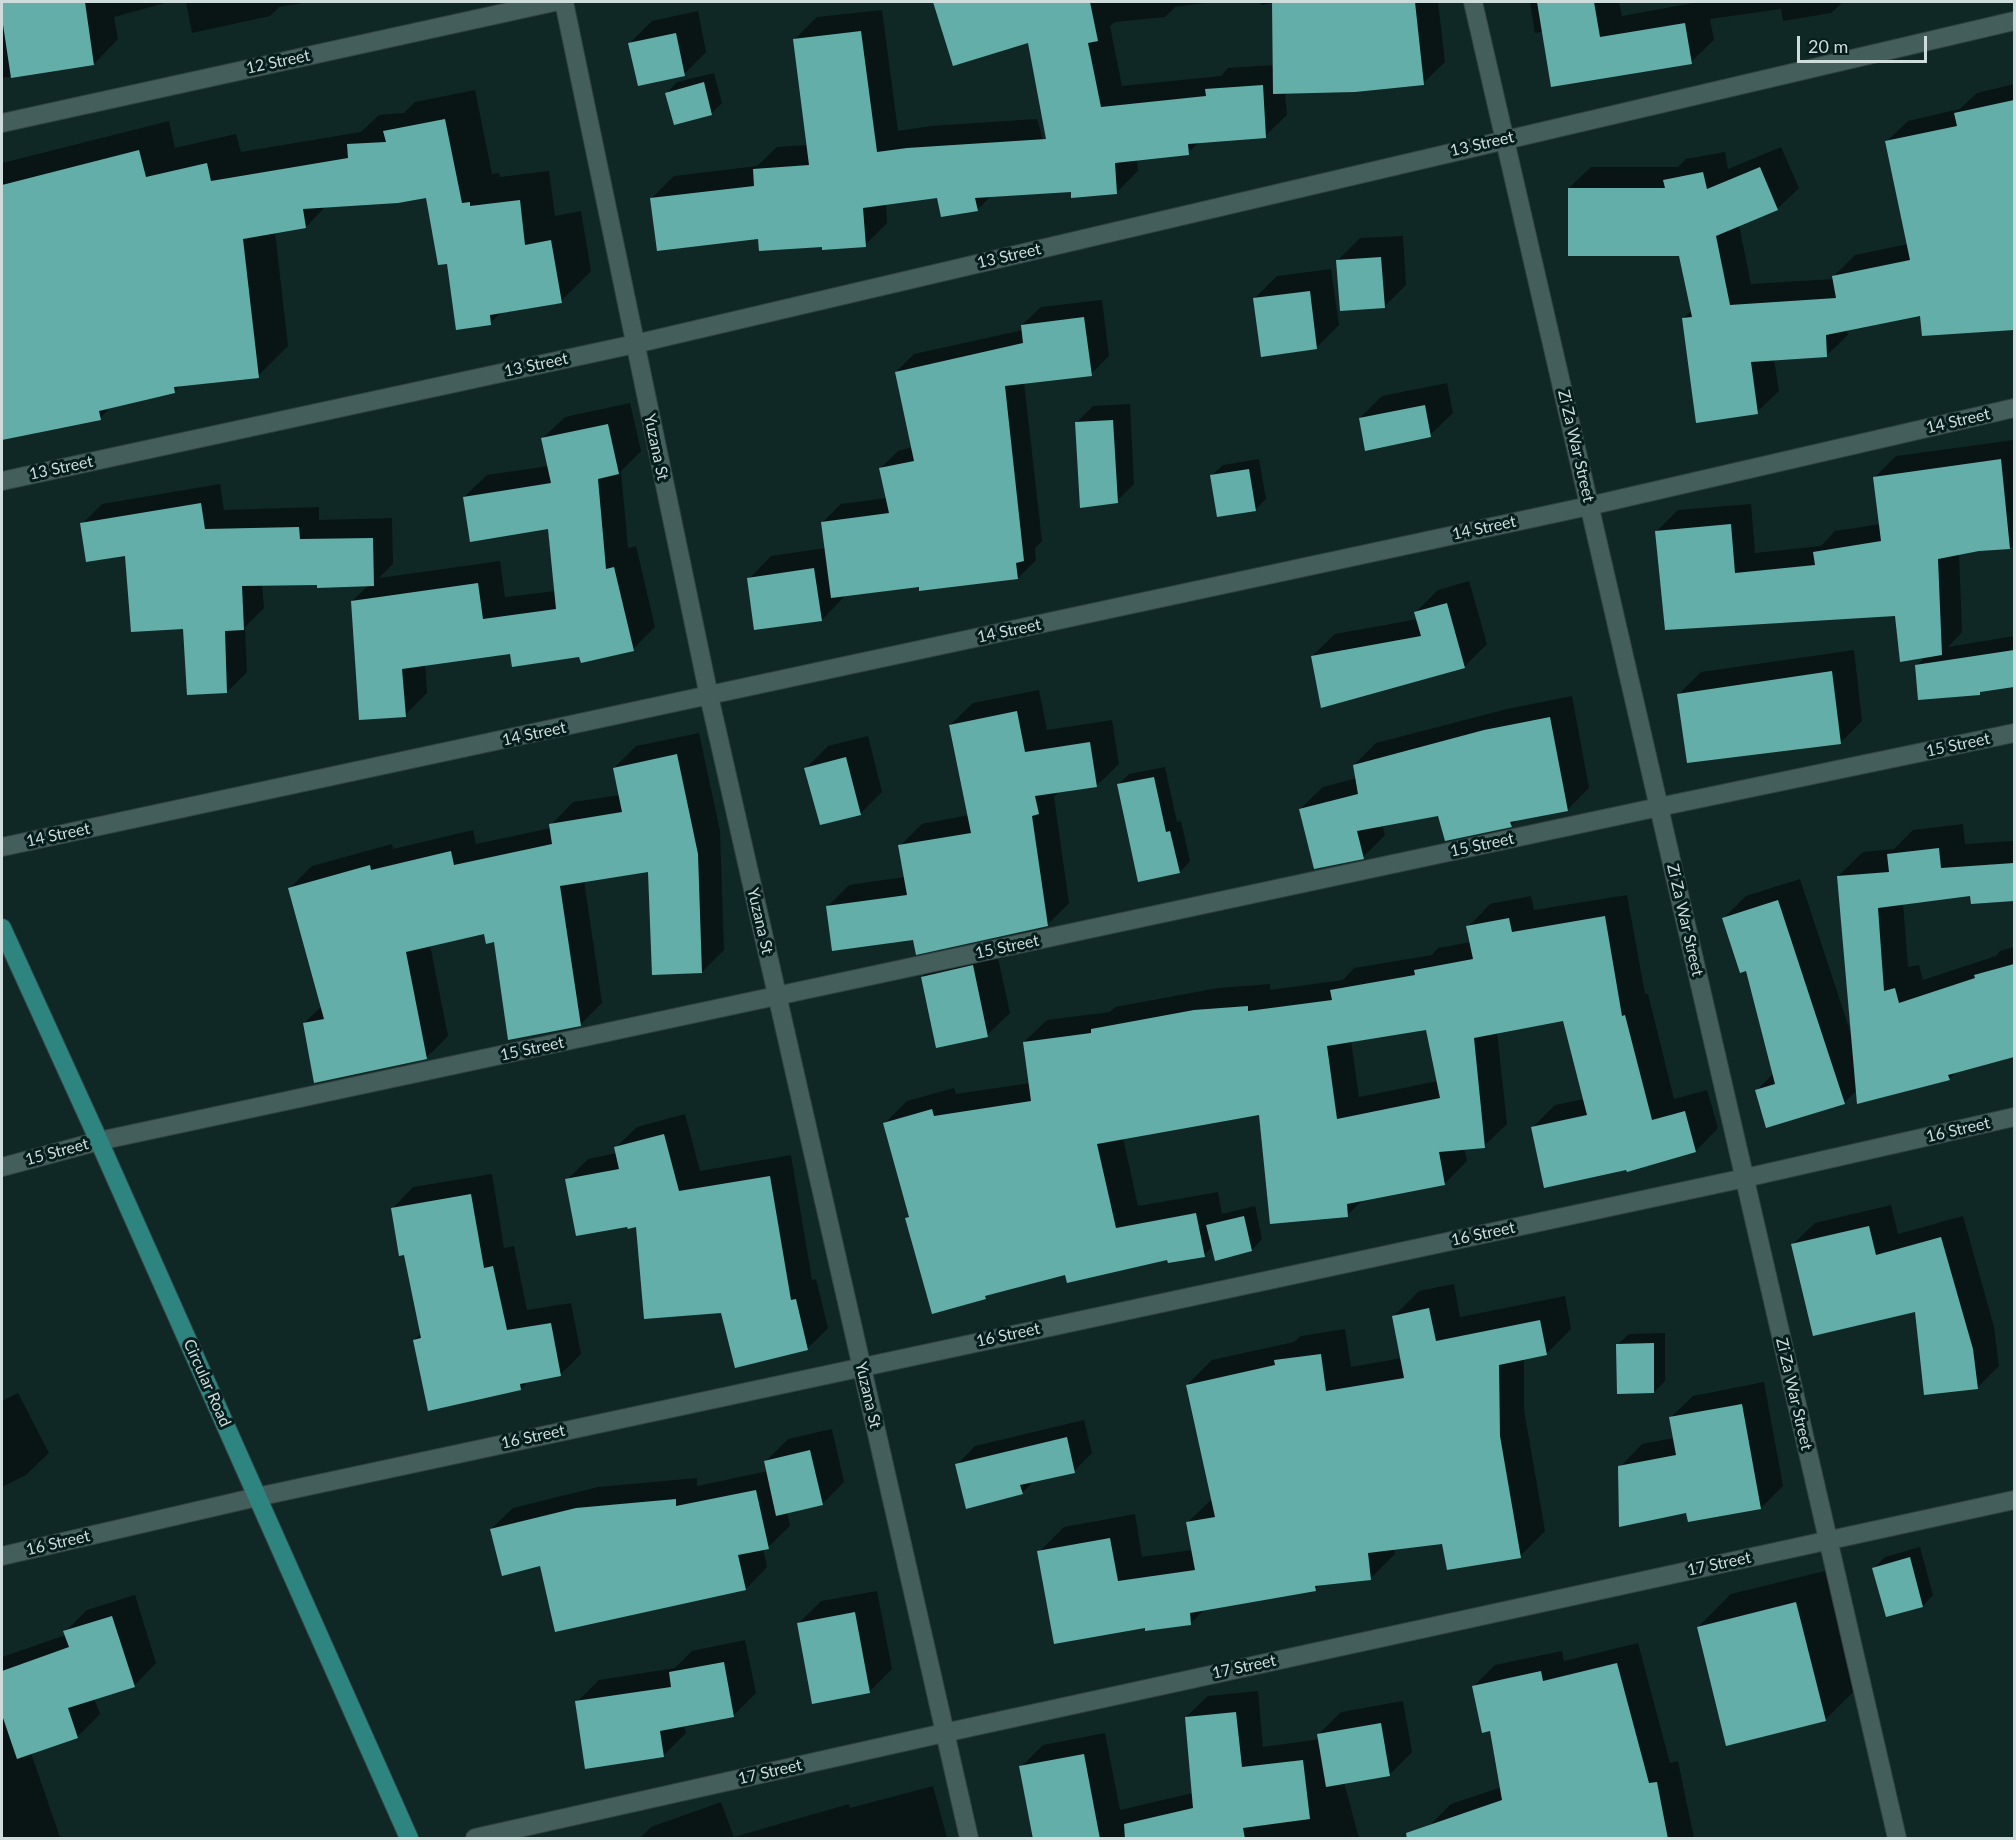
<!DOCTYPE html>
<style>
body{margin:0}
#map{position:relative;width:2016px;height:1840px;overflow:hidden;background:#0f2826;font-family:Lato,sans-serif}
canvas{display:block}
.frame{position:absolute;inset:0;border:3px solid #cedcdb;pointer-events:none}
.scale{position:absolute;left:1797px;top:36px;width:130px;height:27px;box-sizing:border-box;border:3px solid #cedcdb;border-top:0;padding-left:8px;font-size:18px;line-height:21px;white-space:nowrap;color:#cedcdb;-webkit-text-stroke:4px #051e1d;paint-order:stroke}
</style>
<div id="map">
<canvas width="2016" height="1840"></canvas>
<div class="frame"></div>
<div class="scale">20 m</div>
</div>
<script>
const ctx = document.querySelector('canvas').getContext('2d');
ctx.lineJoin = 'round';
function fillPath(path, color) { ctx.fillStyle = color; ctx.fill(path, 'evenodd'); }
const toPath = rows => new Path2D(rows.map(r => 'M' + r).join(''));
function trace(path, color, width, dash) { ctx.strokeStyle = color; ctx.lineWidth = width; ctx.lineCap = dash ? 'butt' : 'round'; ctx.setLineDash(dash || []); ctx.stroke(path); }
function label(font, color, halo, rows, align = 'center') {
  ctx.font = font + ' Lato,sans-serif'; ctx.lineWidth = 6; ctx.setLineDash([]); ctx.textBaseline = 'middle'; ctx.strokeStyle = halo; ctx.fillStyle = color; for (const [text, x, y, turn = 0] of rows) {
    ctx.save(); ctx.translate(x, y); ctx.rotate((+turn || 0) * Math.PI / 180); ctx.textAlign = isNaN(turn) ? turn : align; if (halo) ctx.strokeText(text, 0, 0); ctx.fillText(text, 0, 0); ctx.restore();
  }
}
fillPath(toPath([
 [2,2,169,2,114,17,118,39,94,64,2,78],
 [186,2,309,2,279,7,270,16,192,33],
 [935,2,1002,2,1011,31,954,64],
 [1038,2,1213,2,1175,7,1165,17,1115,22,1110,26,1122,86,1221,76,1228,68,1274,65,1273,3,1261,5,1261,2,1438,2,1445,62,1423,83,1285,92,1287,115,1265,136,1200,141,1188,153,1137,159,1138,171,1116,193,1077,196],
 [1530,2,1619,2,1622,16,1699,2,1843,2,1831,13,1783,21,1781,9,1710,19,1714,40,1691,62,1544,31,1535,33],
 [882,10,898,131,931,126,1037,119,1052,171,992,195,977,210,938,196,886,203,887,223,865,245,823,245,759,237,652,198,674,176,757,166,777,147,808,145,795,39,817,17],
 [698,11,706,52,684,74,630,43,652,21],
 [714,73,722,103,711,114,667,93,677,82],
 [2014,84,2014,339,2012,328,1922,314,1847,329,1848,335,1826,356,1774,359,1779,391,1757,412,1683,319,1692,310,1680,255,1569,188,1591,167,1678,167,1686,159,1725,152,1728,169,1781,147,1799,188,1777,209,1739,225,1751,284,1834,279,1834,276,1855,255,1908,244,1886,142,1908,121,1960,109,1977,93],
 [475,90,492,174,499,173,500,177,549,171,555,216,581,211,591,271,561,301,503,311,490,323,448,262,427,196,326,206,306,227,275,232,288,346,258,376,182,384,174,392,112,406,100,418,5,437,2,419,2,163,169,121,175,148,236,134,241,152,361,132,379,115,404,113,415,102],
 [1403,236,1406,285,1384,307,1338,260,1360,238],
 [1331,269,1339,325,1317,347,1255,298,1277,276],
 [1102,300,1109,356,1091,374,1024,382,1042,541,1035,548,1036,560,1018,578,920,585,843,595,844,597,822,620,749,579,771,556,826,548,823,522,841,504,887,498,880,469,898,451,913,447,896,372,914,354,1023,330,1022,325,1041,307],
 [1447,383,1453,413,1430,435,1360,418,1382,396],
 [630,403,641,451,621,471,628,548,636,546,655,627,633,649,580,655,511,652,425,664,427,693,405,715,352,601,369,585,262,584,264,608,245,627,247,672,227,692,185,627,126,554,82,524,102,504,220,484,224,510,319,507,319,520,392,518,393,564,379,578,500,561,505,597,556,591,549,527,464,497,487,475,548,466,542,439,565,417],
 [1130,404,1134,484,1117,501,1076,423,1093,406],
 [2014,440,2014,547,1959,553,1962,632,1948,647,2014,636,2014,686,1983,690,1979,693,1916,666,1926,656,1897,614,1666,628,1657,531,1678,510,1751,504,1755,553,1821,546,1835,531,1881,524,1875,477,1896,456],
 [1259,459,1266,499,1255,510,1212,475,1223,465],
 [1469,581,1487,644,1465,666,1322,706,1312,656,1335,634,1418,619,1416,612,1438,590],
 [1854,650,1862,721,1840,743,1679,694,1701,672],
 [1039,690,1047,730,1112,720,1119,764,1096,786,1060,791,1054,797,1069,903,1047,925,914,939,827,907,849,885,905,877,900,846,922,824,969,815,950,725,973,703],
 [1572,696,1589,788,1567,810,1518,819,1511,826,1439,815,1382,825,1385,835,1363,857,1300,809,1323,787,1357,778,1354,765,1376,743,1507,709],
 [699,733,720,831,724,950,702,972,649,870,584,880,602,1003,580,1025,485,932,430,945,448,1036,426,1058,304,1023,322,1006,290,888,312,866,392,844,393,849,473,830,476,844,551,828,551,825,573,802,620,795,614,768,636,746],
 [868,736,882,792,860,814,806,768,828,746],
 [1165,767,1177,822,1181,821,1190,861,1180,872,1140,881,1118,785,1129,774],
 [1963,824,1965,844,2014,841,2014,899,1972,902,1971,894,1903,903,1908,967,1919,965,1923,980,1996,956,2000,951,2014,947,2014,1055,1956,1072,1949,1079,1857,1090,1844,1103,1756,1091,1774,1073,1747,969,1724,918,1746,896,1800,879,1851,1034,1838,876,1863,852,1894,849,1913,830],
 [1627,895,1645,994,1648,994,1674,1099,1707,1090,1718,1128,1696,1151,1533,1127,1555,1105,1584,1099,1564,1019,1497,1032,1507,1124,1484,1146,1464,1148,1467,1161,1444,1184,1363,1200,1347,1215,1260,1113,1123,1138,1138,1206,1218,1192,1222,1214,1255,1206,1262,1239,1252,1250,1213,1246,1204,1255,1169,1258,1066,1273,988,1294,985,1297,906,1218,910,1215,885,1123,907,1101,954,1088,956,1094,1030,1083,1024,1042,1047,1020,1110,1012,1115,1007,1218,988,1270,984,1270,990,1343,980,1354,968,1432,955,1438,948,1471,942,1468,927,1490,904,1531,896,1534,910],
 [1428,1029,1438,1081,1359,1097,1351,1041],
 [995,944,1010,1013,987,1035,922,977,945,955],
 [685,1114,700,1171,791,1155,812,1280,816,1279,828,1328,807,1349,722,1311,637,1225,567,1180,588,1159,617,1153,615,1148,637,1127],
 [492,1174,504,1248,514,1246,527,1310,571,1303,581,1354,560,1375,529,1381,521,1389,414,1340,422,1333,405,1253,393,1208,413,1187],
 [1891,1205,1898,1234,1963,1216,1994,1327,1999,1366,1977,1388,1917,1310,1792,1245,1815,1223],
 [1454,1284,1460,1317,1565,1296,1571,1329,1546,1354,1524,1359,1524,1410,1545,1531,1520,1556,1444,1543,1394,1548,1395,1554,1370,1579,1320,1584,1315,1590,1205,1609,1191,1623,1146,1626,1039,1552,1064,1527,1135,1514,1142,1557,1192,1550,1187,1523,1213,1498,1187,1385,1212,1360,1294,1342,1301,1336,1345,1329,1351,1367,1402,1358,1394,1316,1419,1291],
 [1665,1333,1665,1381,1654,1392,1618,1344,1629,1334],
 [1764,1382,1783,1486,1761,1508,1687,1512,1620,1467,1642,1444,1674,1438,1670,1418,1693,1396],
 [18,1393,49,1453,26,1475,2,1487,2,1401],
 [1084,1420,1092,1453,1074,1471,1035,1480,1022,1493,957,1465,975,1446],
 [832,1429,844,1482,822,1504,787,1512,790,1526,768,1547,763,1548,767,1567,746,1589,541,1564,491,1529,513,1508,598,1487,697,1478,697,1486,768,1471,766,1461,788,1439],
 [1920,1547,1933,1595,1923,1606,1887,1615,1874,1568,1885,1557],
 [1829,1570,1859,1686,1826,1719,1698,1627,1731,1594],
 [877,1591,892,1669,869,1692,799,1623,821,1601],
 [135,1595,156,1663,134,1686,94,1698,100,1714,77,1737,31,1753,60,1837,62,1836,63,1838,2,1838,2,1657,66,1635,65,1632,87,1610],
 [745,1640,756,1693,734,1715,684,1725,686,1733,663,1756,577,1702,599,1680,675,1668,692,1651],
 [1638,1643,1670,1763,1678,1761,1694,1838,1434,1838,1429,1826,1451,1804,1502,1787,1491,1730,1474,1686,1495,1665,1562,1651,1564,1661],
 [1258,1691,1263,1747,1320,1739,1319,1734,1341,1712,1403,1701,1412,1752,1390,1774,1344,1782,1359,1838,1035,1838,1021,1767,1043,1745,1105,1733,1120,1810,1193,1793,1186,1717,1208,1696],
 [933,1786,947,1838,640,1838,651,1827,721,1802,734,1837,849,1804,850,1808]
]), '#0007');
fillPath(toPath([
 [2,2,85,2,94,65,11,78,2,18],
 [933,2,1090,2,1098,41,1088,43,1101,107,1206,96,1205,89,1263,85,1266,138,1188,144,1189,155,1115,163,1117,194,1071,198,1071,192,975,198,978,211,941,217,937,198,863,208,866,247,822,250,822,247,759,251,758,239,657,251,650,198,754,186,753,169,809,165,793,39,861,31,877,152,907,148,1046,139,1028,43,953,66],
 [1272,2,1415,2,1424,85,1355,92,1273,94],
 [1537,2,1594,2,1600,37,1685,23,1692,64,1551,87],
 [676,33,685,76,638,86,628,43],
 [704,82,712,115,674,125,665,93],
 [2014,100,2014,330,1922,336,1920,316,1826,335,1827,357,1751,362,1758,414,1696,423,1682,318,1692,317,1679,256,1568,256,1568,188,1665,188,1663,180,1703,172,1707,189,1760,167,1778,210,1716,236,1730,305,1836,298,1832,276,1910,260,1885,141,1957,126,1954,113],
 [445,119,462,203,470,202,470,206,520,200,525,245,551,240,562,303,490,315,491,325,456,330,447,264,438,265,426,198,398,203,303,209,306,228,243,239,259,378,174,387,175,393,99,411,101,420,2,440,2,185,139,150,146,177,207,163,211,181,348,158,347,144,386,142,383,131],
 [1381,257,1385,308,1340,311,1336,260],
 [1310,291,1317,349,1261,357,1253,298],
 [1084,317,1092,376,1005,386,1024,561,1016,563,1018,579,919,591,919,587,831,598,821,522,889,513,879,468,914,461,895,372,1023,343,1021,325],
 [1425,405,1431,437,1365,451,1359,418],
 [1113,420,1118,503,1080,508,1075,422],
 [608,424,619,474,598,479,606,569,614,567,634,651,581,663,579,657,512,667,510,654,402,669,406,717,359,720,351,601,478,583,483,619,556,609,548,529,470,542,463,497,551,483,541,438],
 [2001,459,2010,549,1979,551,1938,559,1942,655,1900,662,1895,616,1665,630,1655,531,1731,524,1735,573,1815,565,1813,552,1881,541,1873,477],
 [1249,469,1256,511,1217,517,1210,475],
 [201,503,205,529,299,527,300,539,373,538,374,586,317,588,317,585,242,586,244,630,225,631,227,693,187,695,183,629,131,632,125,556,86,562,80,523],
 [814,568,822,621,754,630,747,578],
 [1447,603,1465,668,1321,708,1311,656,1421,636,1414,612],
 [2014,650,2014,687,1980,692,1980,695,1918,700,1915,665],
 [1832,671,1841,744,1687,763,1677,694],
 [1017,711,1025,752,1090,742,1097,787,1035,796,1039,814,1032,816,1048,926,916,955,913,940,832,951,826,906,907,895,898,845,971,833,949,725],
 [1550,717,1568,811,1510,822,1512,827,1445,841,1438,816,1357,831,1364,859,1314,869,1299,809,1358,794,1353,765,1484,730],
 [677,754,698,854,702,973,652,975,648,872,560,886,581,1026,508,1040,494,942,486,944,484,934,406,952,427,1059,314,1083,303,1023,324,1019,288,888,370,865,371,870,451,851,454,865,552,844,549,824,622,812,613,768],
 [846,757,861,815,820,825,804,768],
 [1154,777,1166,832,1170,831,1180,873,1138,882,1117,784],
 [1939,848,1941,868,2014,863,2014,901,1971,904,1970,896,1878,908,1884,991,1895,988,1899,1003,1975,978,1974,975,2014,964,2014,1057,1948,1075,1950,1080,1857,1104,1837,876,1889,872,1887,854],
 [1778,900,1845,1104,1766,1128,1755,1090,1775,1084,1746,971,1740,973,1722,918],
 [1605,916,1622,1016,1625,1015,1652,1120,1685,1111,1696,1152,1627,1172,1626,1170,1544,1188,1531,1127,1587,1115,1563,1021,1474,1038,1485,1148,1439,1152,1445,1185,1347,1204,1348,1217,1270,1224,1259,1115,1097,1144,1116,1228,1196,1213,1205,1257,1168,1263,1167,1260,1067,1283,1065,1275,985,1296,986,1299,932,1314,905,1218,909,1217,883,1123,932,1109,934,1116,1031,1101,1023,1042,1091,1033,1091,1029,1194,1010,1248,1006,1248,1011,1332,1000,1330,990,1415,975,1414,970,1473,959,1466,926,1509,918,1512,932],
 [1426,1030,1440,1098,1337,1119,1327,1046],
 [973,965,988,1037,936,1048,921,977],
 [664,1134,679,1191,770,1176,791,1300,796,1299,808,1350,735,1368,721,1313,644,1319,636,1227,628,1229,627,1227,576,1236,565,1179,619,1169,614,1147],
 [471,1194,484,1268,493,1266,507,1330,551,1323,561,1376,520,1384,521,1390,428,1411,413,1340,421,1338,404,1255,399,1256,391,1208],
 [1244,1216,1252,1251,1215,1261,1206,1225],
 [1869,1226,1876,1255,1941,1237,1973,1349,1978,1389,1924,1395,1915,1312,1813,1336,1791,1244],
 [1429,1308,1436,1341,1540,1320,1547,1355,1499,1365,1500,1436,1521,1558,1447,1570,1442,1544,1368,1553,1371,1580,1315,1586,1316,1591,1190,1613,1191,1625,1145,1631,1145,1628,1054,1644,1037,1551,1110,1538,1118,1581,1195,1570,1186,1522,1215,1517,1186,1385,1275,1365,1274,1360,1321,1354,1326,1391,1404,1378,1392,1316],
 [1654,1343,1654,1393,1617,1394,1616,1344],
 [1742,1404,1761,1509,1688,1522,1686,1513,1619,1527,1618,1466,1676,1455,1669,1417],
 [1067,1437,1075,1473,1020,1485,1023,1494,966,1509,955,1464],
 [810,1450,823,1505,776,1516,764,1461],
 [756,1490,769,1549,738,1555,746,1590,555,1632,540,1566,502,1576,490,1529,576,1508,676,1499,676,1506],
 [1910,1557,1923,1607,1886,1617,1872,1568],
 [1796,1602,1826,1721,1726,1746,1697,1627],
 [855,1612,870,1693,812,1704,797,1623],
 [112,1616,135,1687,68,1708,78,1738,17,1759,2,1715,2,1671,69,1647,63,1631],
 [724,1662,734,1717,660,1731,664,1757,585,1769,575,1701,671,1687,669,1672],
 [1617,1663,1649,1783,1657,1782,1668,1839,1407,1839,1406,1833,1502,1800,1490,1731,1482,1733,1472,1686,1541,1671,1543,1681],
 [1236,1712,1242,1767,1303,1760,1310,1819,1243,1828,1245,1839,1125,1839,1124,1824,1193,1808,1185,1717],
 [1381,1723,1390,1776,1326,1787,1317,1734],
 [1084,1754,1100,1839,1033,1839,1019,1766]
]), '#64aea9');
const minor = toPath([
 [564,2,709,696,969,1838],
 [1473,2,1897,1838],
 [2,123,554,2],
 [2,481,635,344,2014,21],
 [2,847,1589,506,2014,408],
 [2,1167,99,1141,1659,807,2014,733],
 [2,1556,257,1497,1745,1178,2014,1117],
 [475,1838,944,1733,2014,1500]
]);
const major = toPath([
 [2,928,99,1141,409,1838]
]);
trace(minor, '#314140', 20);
trace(major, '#314140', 20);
trace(minor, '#445e5b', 18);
trace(major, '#2e8580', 18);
label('16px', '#cedcdb', '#051e1d', [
 ["12 Street",278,62,-12],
 ["13 Street",1482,144,-13],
 ["13 Street",1009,256,-13],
 ["13 Street",536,365,-12],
 ["14 Street",1958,421,-13],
 ["Zi Za War Street",1576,446,77],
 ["Yuzana St",656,447,78],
 ["13 Street",61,468,-12],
 ["14 Street",1484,528,-12],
 ["14 Street",1009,631,-12],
 ["14 Street",534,734,-12],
 ["15 Street",1958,745,-12],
 ["14 Street",58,835,-12],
 ["15 Street",1482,845,-12],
 ["Zi Za War Street",1685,920,77],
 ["Yuzana St",760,921,77],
 ["15 Street",1007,947,-12],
 ["15 Street",532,1049,-12],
 ["16 Street",1958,1130,-13],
 ["15 Street",57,1152,-15],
 ["16 Street",1483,1234,-12],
 ["16 Street",1008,1335,-12],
 ["Circular Road",207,1383,66],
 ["Zi Za War Street",1794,1394,77],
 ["Yuzana St",868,1395,77],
 ["16 Street",533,1437,-12],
 ["16 Street",58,1543,-13],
 ["17 Street",1719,1564,-12],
 ["17 Street",1244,1667,-12],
 ["17 Street",770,1772,-13]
]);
</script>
